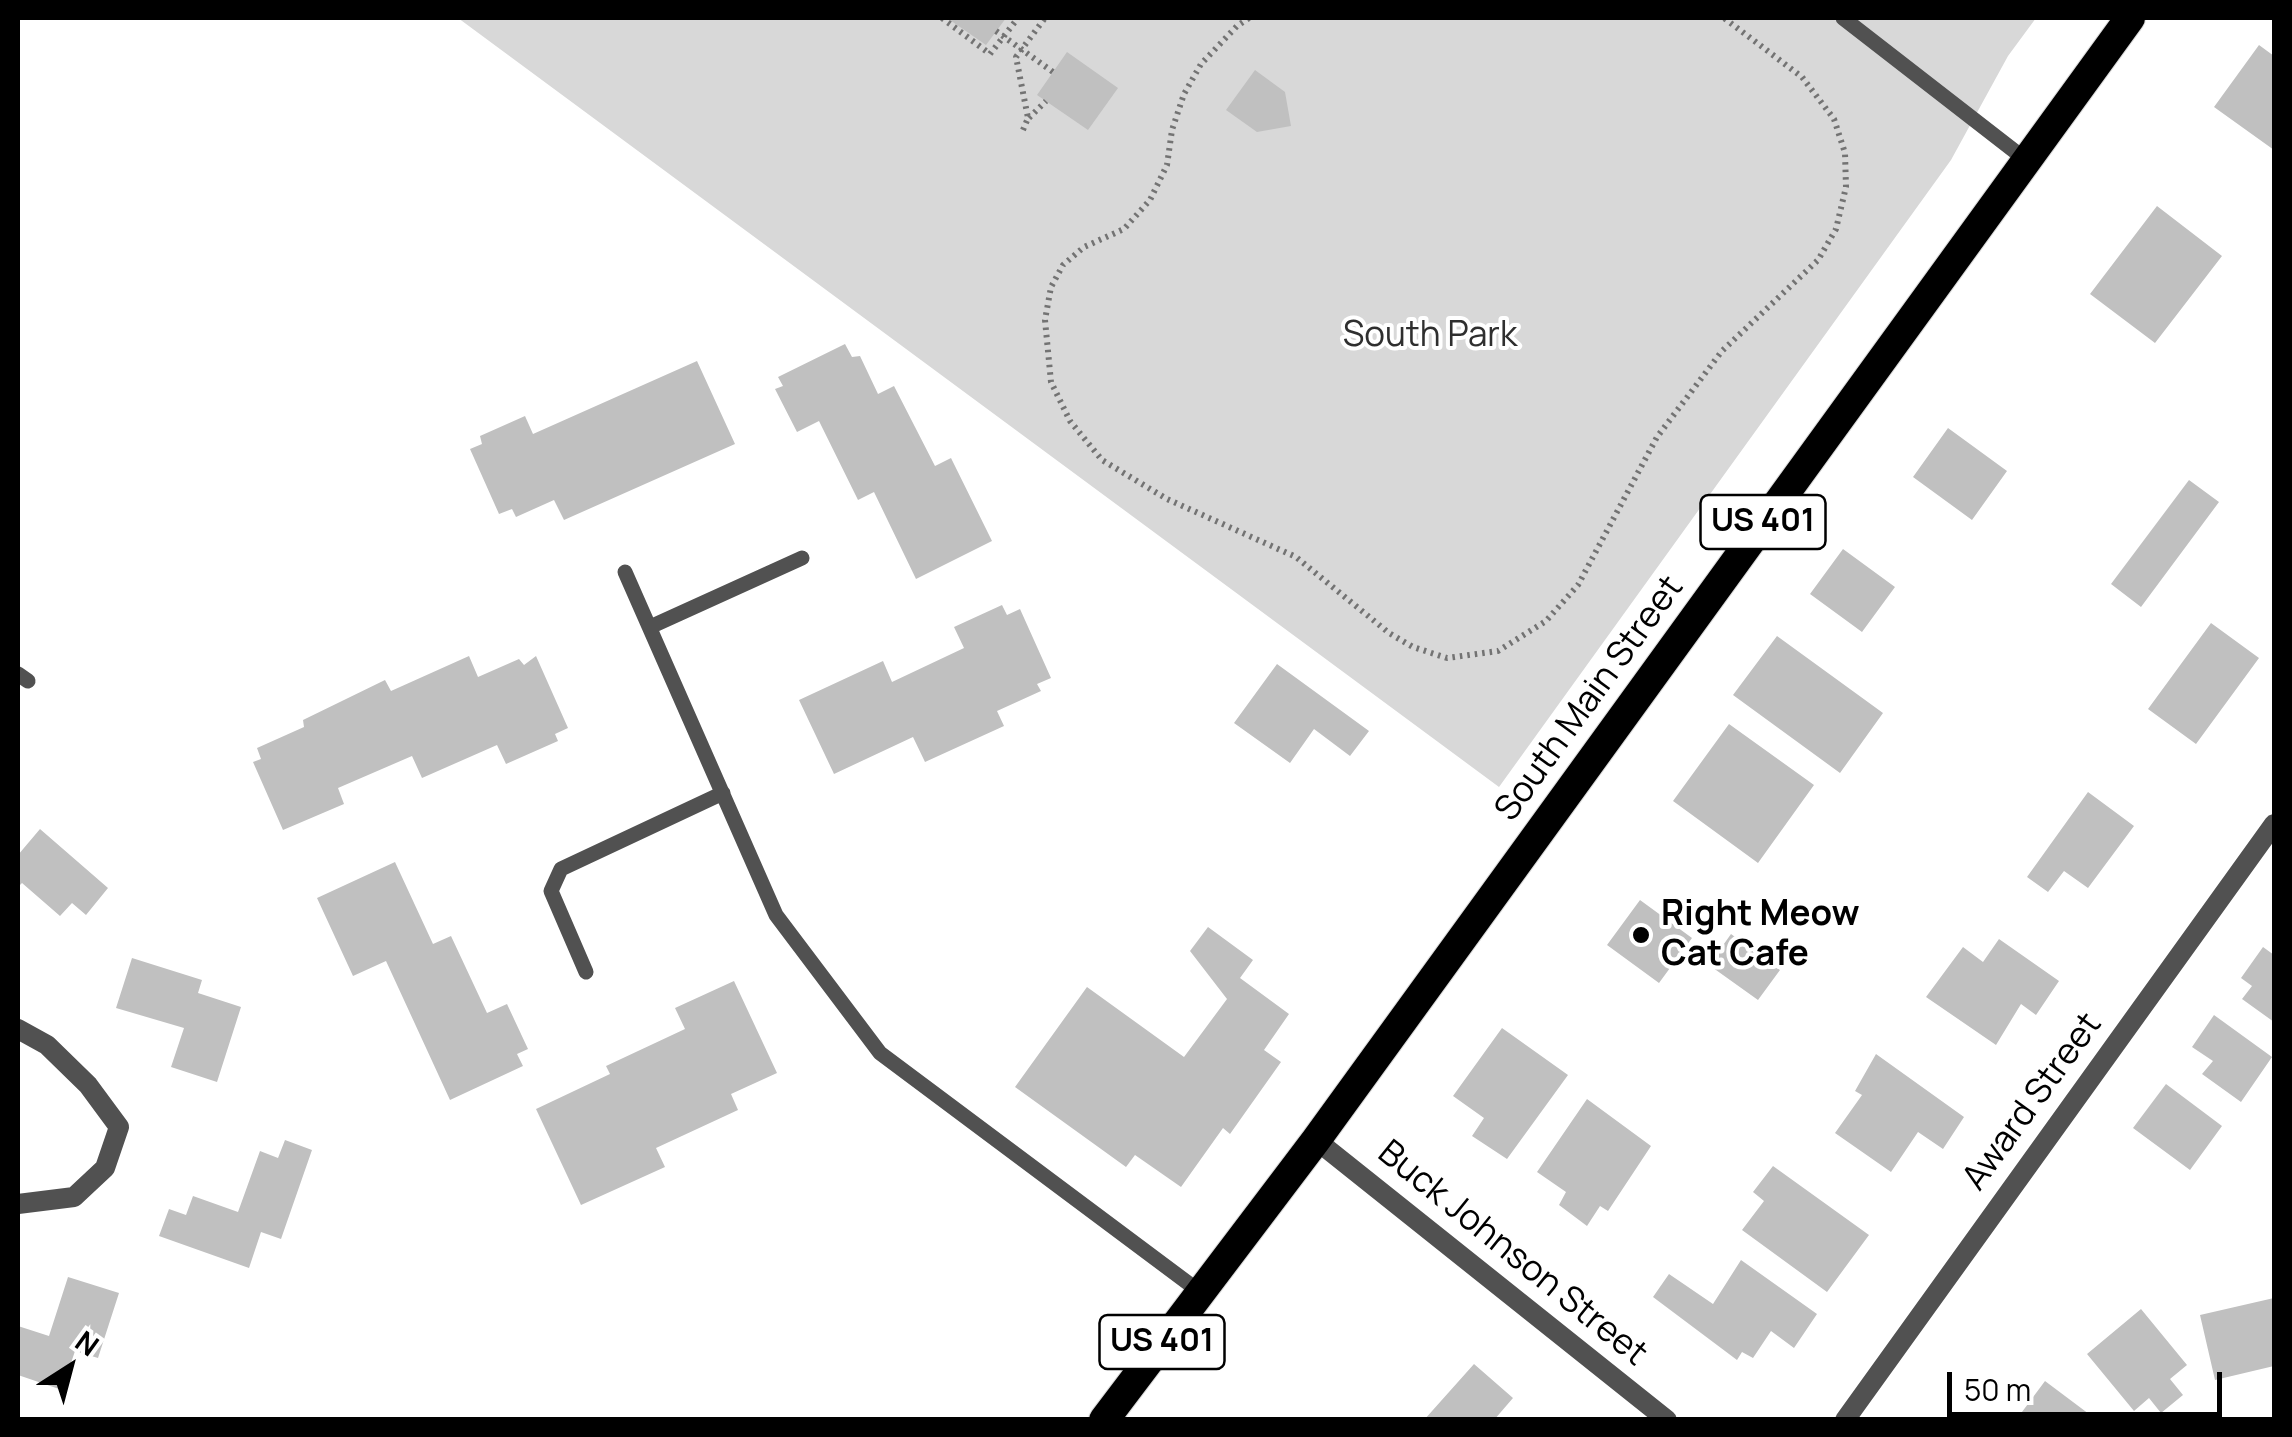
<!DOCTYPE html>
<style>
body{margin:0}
#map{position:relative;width:2292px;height:1437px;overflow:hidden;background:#fff;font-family:Manrope,sans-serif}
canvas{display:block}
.frame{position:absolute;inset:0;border:20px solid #000;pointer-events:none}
.north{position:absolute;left:20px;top:1317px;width:100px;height:100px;-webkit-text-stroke:8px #fff;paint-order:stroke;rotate:36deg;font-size:28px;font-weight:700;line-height:40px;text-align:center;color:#000}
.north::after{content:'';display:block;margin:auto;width:35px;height:45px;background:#000;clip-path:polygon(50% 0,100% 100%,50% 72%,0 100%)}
.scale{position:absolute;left:1947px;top:1372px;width:275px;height:45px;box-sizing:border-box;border:5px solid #000;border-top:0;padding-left:12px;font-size:30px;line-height:35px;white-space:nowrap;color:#000;-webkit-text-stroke:8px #fff;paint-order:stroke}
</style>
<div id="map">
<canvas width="2292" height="1437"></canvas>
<div class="frame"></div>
<div class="north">N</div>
<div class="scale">50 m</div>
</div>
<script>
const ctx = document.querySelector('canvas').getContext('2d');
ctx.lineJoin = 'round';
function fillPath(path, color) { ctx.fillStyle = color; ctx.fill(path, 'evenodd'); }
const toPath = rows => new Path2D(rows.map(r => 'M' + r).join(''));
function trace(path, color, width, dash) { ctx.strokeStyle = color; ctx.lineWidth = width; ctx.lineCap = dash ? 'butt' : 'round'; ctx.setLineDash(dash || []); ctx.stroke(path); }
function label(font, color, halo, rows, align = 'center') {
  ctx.font = font + ' Manrope,sans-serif'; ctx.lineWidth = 8; ctx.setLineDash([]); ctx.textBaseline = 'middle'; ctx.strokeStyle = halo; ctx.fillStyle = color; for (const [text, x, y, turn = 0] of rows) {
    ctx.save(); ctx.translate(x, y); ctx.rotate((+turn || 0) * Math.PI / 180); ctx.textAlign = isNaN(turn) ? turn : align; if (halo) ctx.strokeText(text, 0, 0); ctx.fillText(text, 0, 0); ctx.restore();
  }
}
fillPath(toPath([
 [458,18,2036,18,2008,56,1951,160,1499,787]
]), '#d8d8d8');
fillPath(toPath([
 [947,18,1006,18,986,45],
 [2259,45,2274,56,2274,150,2214,107],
 [1067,52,1118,88,1088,130,1037,95],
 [1255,70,1285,92,1291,126,1257,132,1226,110],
 [2157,206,2222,256,2155,343,2090,294],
 [845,344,852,357,860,356,878,394,894,386,935,466,951,458,992,541,916,579,874,492,858,500,819,421,797,432,775,389,783,386,778,377],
 [697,361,735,444,564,520,554,500,516,517,512,509,499,514,470,449,482,444,480,436,525,416,533,434],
 [1948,428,2007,471,1972,520,1913,477],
 [2189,480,2219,502,2141,607,2111,584],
 [1843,549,1895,587,1862,632,1810,594],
 [1002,605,1007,615,1020,609,1051,678,1037,684,1041,691,997,711,1004,726,925,762,913,737,834,774,799,700,883,661,892,682,964,648,954,627],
 [2211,623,2259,658,2196,744,2148,709],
 [1777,636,1883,713,1840,773,1733,695],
 [469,656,478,677,519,659,524,665,536,656,568,728,555,734,558,741,506,764,497,745,422,778,412,756,338,788,344,804,283,830,253,762,261,759,257,748,304,727,303,720,385,680,391,691],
 [1277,664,1369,731,1350,756,1314,729,1290,763,1234,723],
 [1729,724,1814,785,1758,863,1673,801],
 [2088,792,2134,826,2088,888,2064,871,2048,892,2027,877],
 [40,829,108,888,86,915,72,903,60,916,22,883,18,887,18,855],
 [395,862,433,944,451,936,487,1013,507,1004,528,1049,517,1054,523,1066,450,1100,386,961,353,976,317,898],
 [1640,900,1692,938,1659,983,1607,945],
 [1208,927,1253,960,1240,978,1289,1014,1264,1050,1281,1062,1230,1134,1223,1128,1181,1187,1135,1155,1126,1167,1015,1087,1087,987,1184,1057,1227,999,1190,951],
 [1731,934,1780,970,1758,1000,1709,965],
 [1999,939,2059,981,2036,1015,2021,1004,1996,1045,1926,997,1963,947,1983,962],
 [2263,947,2274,955,2274,1022,2242,999,2252,986,2241,978],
 [132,958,202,980,198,993,241,1007,217,1082,171,1067,184,1028,116,1008],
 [734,981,777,1073,731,1094,738,1110,656,1148,665,1167,581,1205,536,1109,610,1074,606,1066,685,1029,675,1008],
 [2214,1015,2272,1057,2241,1102,2202,1074,2213,1061,2192,1047],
 [1502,1028,1568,1075,1507,1159,1472,1136,1484,1118,1453,1096],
 [1876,1054,1964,1117,1943,1149,1918,1132,1891,1172,1835,1133,1862,1095,1855,1091],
 [2166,1084,2222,1126,2190,1170,2133,1128],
 [1587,1099,1651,1146,1608,1211,1600,1206,1587,1226,1559,1205,1566,1192,1537,1172],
 [285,1140,312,1150,281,1239,261,1232,249,1268,159,1236,169,1209,186,1215,193,1196,238,1212,260,1151,278,1158],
 [1773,1166,1869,1235,1827,1292,1742,1230,1764,1201,1753,1192],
 [1741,1260,1817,1314,1794,1348,1771,1331,1753,1358,1742,1352,1737,1360,1653,1297,1669,1274,1713,1304],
 [68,1277,119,1293,98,1358,75,1351,62,1390,18,1375,18,1326,49,1336],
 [2274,1298,2274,1366,2215,1380,2200,1315],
 [2141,1309,2187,1365,2170,1379,2183,1395,2161,1413,2149,1398,2134,1411,2087,1354],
 [1474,1364,1513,1398,1494,1420,1424,1420],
 [2045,1381,2097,1420,2016,1420]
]), '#c0c0c0');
const highway = toPath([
 [1104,1420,1316,1140,2130,18]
]);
trace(highway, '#dbdbdb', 32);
trace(toPath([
 [942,18,990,54,1018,18],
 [1249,18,1237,26,1201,64,1184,94,1172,130,1167,165,1150,200,1124,229,1084,247,1063,265,1051,287,1045,320,1051,382,1070,421,1102,460,1167,499,1296,557,1389,633,1413,647,1447,658,1498,651,1546,621,1578,585,1657,437,1722,351,1818,260,1836,229,1846,187,1845,153,1834,119,1802,77,1724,18],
 [996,31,1053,72],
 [1029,118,1046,101],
 [1023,130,1028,118,1016,57,1045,18]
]), '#737373', 6, [2.5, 5]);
trace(toPath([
 [1843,18,2026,160],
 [625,572,776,915,880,1053,1200,1292],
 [650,627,802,558],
 [18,674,28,681],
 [586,972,551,891,561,869,723,793]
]), '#515151', 15);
trace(toPath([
 [18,1029,47,1045,88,1085,119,1127,105,1168,74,1197,18,1204],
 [1316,1140,1667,1420],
 [1845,1420,2274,824]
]), '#515151', 20);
trace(highway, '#000', 30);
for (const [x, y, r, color] of [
 [1641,935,10,"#000"]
]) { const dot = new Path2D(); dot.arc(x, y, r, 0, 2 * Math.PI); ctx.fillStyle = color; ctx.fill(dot); trace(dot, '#fff', 4); }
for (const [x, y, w] of [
 [1763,522,125],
 [1162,1342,125]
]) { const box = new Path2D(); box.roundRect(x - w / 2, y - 27, w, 54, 8); ctx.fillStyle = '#fff'; ctx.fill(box); trace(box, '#000', 2.5); }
label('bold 32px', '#000', null, [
 ["US 401",1763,522],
 ["US 401",1162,1342]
]);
label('35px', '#2f2f2f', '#fff', [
 ["South Park",1430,336]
]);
label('35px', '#000', '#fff', [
 ["South Main Street",1590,699,-54],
 ["Award Street",2033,1102,-54],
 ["Buck Johnson Street",1512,1254,39]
]);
label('bold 35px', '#000', '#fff', [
 ["Right Meow",1661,915],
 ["Cat Cafe",1661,955]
], 'left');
</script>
